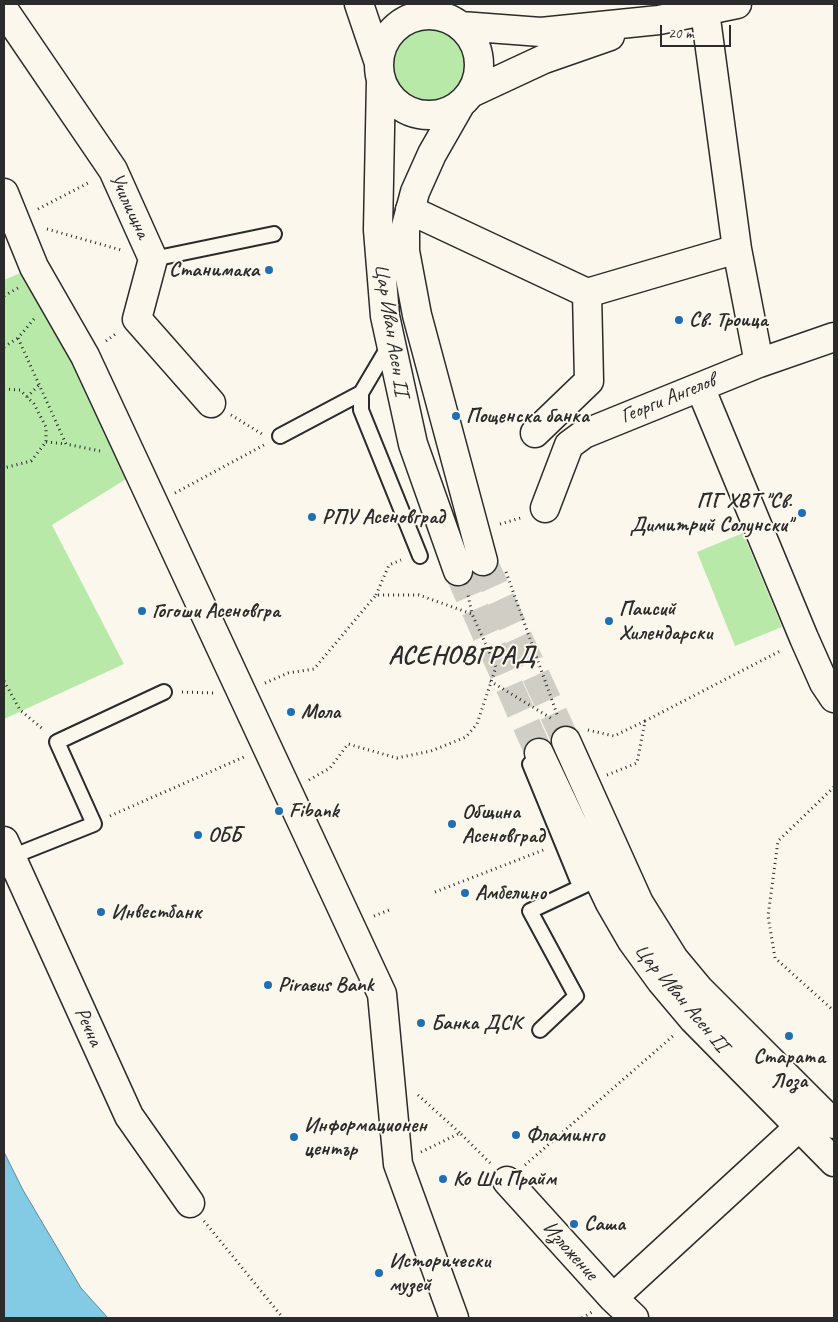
<!DOCTYPE html>
<meta charset="utf-8">
<style>
body{margin:0}
#map{position:relative;width:838px;height:1322px;overflow:hidden;background:#fbf7ec;font-family:Caveat,sans-serif}
canvas{display:block}
.frame{position:absolute;inset:0;border:5px solid #2b2b2b;pointer-events:none}
.scale{position:absolute;left:660px;top:25px;width:71px;height:22px;box-sizing:border-box;border:2px solid #2b2b2b;border-top:0;padding-left:6px;font-size:15px;line-height:18px;white-space:nowrap;color:#2b2b2b;-webkit-text-stroke:4px #fbf7ec;paint-order:stroke}
</style>
<div id="map">
<canvas width="838" height="1322"></canvas>
<div class="frame"></div>
<div class="scale">20 m</div>
</div>
<script>
const ctx = document.querySelector('canvas').getContext('2d');
ctx.lineJoin = 'round';
function fillPath(path, color) { ctx.fillStyle = color; ctx.fill(path, 'evenodd'); }
const toPath = rows => new Path2D(rows.map(r => 'M' + r).join(''));
function trace(path, color, width, dash) { ctx.strokeStyle = color; ctx.lineWidth = width; ctx.lineCap = dash ? 'butt' : 'round'; ctx.setLineDash(dash || []); ctx.stroke(path); }
function label(font, color, halo, rows, align = 'center') {
  ctx.font = font + ' Caveat,sans-serif'; ctx.lineWidth = 4; ctx.setLineDash([]); ctx.textBaseline = 'middle'; ctx.strokeStyle = halo; ctx.fillStyle = color; for (const [text, x, y, turn = 0] of rows) {
    ctx.save(); ctx.translate(x, y); ctx.rotate((+turn || 0) * Math.PI / 180); ctx.textAlign = isNaN(turn) ? turn : align; if (halo) ctx.strokeText(text, 0, 0); ctx.fillText(text, 0, 0); ctx.restore();
  }
}
fillPath(toPath([
 '393 65a36 36 0 1 1 72 0a36 36 0 1 1-72 0Z',
 [34,267,139,471,52,525,124,664,4,719,4,280],
 [743,533,782,627,735,646,697,552]
]), '#b9e9a9');
const water = toPath([
 [4,1152,23,1190,81,1288,108,1318,6,1318,4,1316,4,1152]
]);
fillPath(water, '#83cae4');
trace(water, '#608a9a', 1);
trace(toPath([
 [483,561,566,741],
 [458,571,539,753]
]), '#d1cec5', 28, [28, 14]);
const lane = toPath([
 [153,259,274,234],
 [390,344,361,393,361,410,420,556],
 [280,436,361,393],
 [530,764,580,886],
 [11,857,94,824,57,742,164,692],
 [540,1030,576,996,530,911,598,879]
]);
const street = toPath([
 [704,4,737,249,759,363],
 [4,10,113,170,153,259,137,319,211,403],
 [4,193,34,267,85,356,382,994,398,1164,454,1318],
 [410,210,587,293,589,381,535,433],
 [587,293,737,249],
 [700,387,804,638,824,683,834,698],
 [545,508,569,445,584,434,759,363,834,337],
 [4,841,129,1116,190,1203],
 [507,1181,613,1298,634,1318],
 [613,1298,799,1127]
]);
const secondary = toPath([
 [359,4,379,63],
 '379 65a50 50 0 1 1 100 0a50 50 0 1 1-100 0Z',
 [461,26,541,32,659,20,737,4],
 [381,80,378,230,385,316,413,444,458,571],
 [471,93,544,59,610,36],
 [460,105,432,154,415,192,405,230,405,251,417,315,483,561],
 [566,741,639,903,674,959,699,989,834,1124],
 [539,753,610,903,632,941,661,981,693,1019,834,1162]
]);
trace(lane, '#2b2b2b', 18);
trace(street, '#2b2b2b', 31);
trace(secondary, '#2b2b2b', 31);
trace(toPath([
 [38,209,90,182],
 [47,229,121,250],
 [4,296,18,288],
 [34,319,18,338,66,444,100,451],
 [106,341,117,333],
 [4,347,18,338],
 [4,389,20,390,34,404,46,427,46,442,31,461,4,468],
 [27,397,39,385],
 [231,415,262,434],
 [46,442,66,444],
 [175,493,264,445],
 [500,524,524,517],
 [506,572,558,717],
 [376,595,389,565,401,560],
 [4,681,20,710,44,730],
 [490,681,554,720],
 [265,683,288,673,314,669,376,595,419,595,472,614,468,595],
 [182,692,213,693],
 [588,730,614,736,645,721],
 [607,775,637,763,645,721,782,650],
 [309,780,330,768,348,744,397,758,431,751,466,737,477,724,496,667,472,614],
 [834,787,778,841,768,916,775,958,834,1011],
 [110,816,244,757],
 [435,892,546,849],
 [374,916,392,909],
 [418,1095,460,1133],
 [421,1152,460,1133,490,1163],
 [525,1165,673,1036],
 [204,1221,283,1318],
 [582,1318,592,1312]
]), '#2b2b2b', 3, [1, 4]);
trace(lane, '#fbf7ec', 14);
trace(street, '#fbf7ec', 28);
trace(secondary, '#fbf7ec', 28);
for (const [x, y, r, color] of [
 [269,270,5,"#1f6fb2"],
 [679,320,5,"#1f6fb2"],
 [456,416,5,"#1f6fb2"],
 [802,513,5,"#1f6fb2"],
 [312,517,5,"#1f6fb2"],
 [142,611,5,"#1f6fb2"],
 [609,621,5,"#1f6fb2"],
 [291,712,5,"#1f6fb2"],
 [279,811,5,"#1f6fb2"],
 [452,824,5,"#1f6fb2"],
 [198,835,5,"#1f6fb2"],
 [465,893,5,"#1f6fb2"],
 [101,912,5,"#1f6fb2"],
 [268,985,5,"#1f6fb2"],
 [421,1023,5,"#1f6fb2"],
 [789,1036,5,"#1f6fb2"],
 [516,1135,5,"#1f6fb2"],
 [294,1137,5,"#1f6fb2"],
 [443,1179,5,"#1f6fb2"],
 [574,1224,5,"#1f6fb2"],
 [379,1273,5,"#1f6fb2"]
]) { const dot = new Path2D(); dot.arc(x, y, r, 0, 2 * Math.PI); ctx.fillStyle = color; ctx.fill(dot); trace(dot, '#fbf7ec', 2); }
label('21px', '#2b2b2b', '#fbf7ec', [
 ["Училищна",129,206,65],
 ["Цар Иван Асен II",391,330,81],
 ["Георги Ангелов",668,399,-22],
 ["Цар Иван Асен II",681,998,50],
 ["Речна",88,1027,66],
 ["Изложение",570,1251,48]
]);
label('bold 21px', '#2b2b2b', '#fbf7ec', [
 ["Станимака",259,270,"right"],
 ["Св. Троица",689,320],
 ["Пощенска банка",466,416],
 ["ПГ ХВТ \"Св.",792,501,"right"],
 ["Димитрий Солунски\"",792,525,"right"],
 ["РПУ Асеновград",322,517],
 ["Паисий",619,609],
 ["Хилендарски",619,633],
 ["Гогоши Асеновгра",152,611],
 ["Мола",301,712],
 ["Fibank",289,811],
 ["Община",462,812],
 ["Асеновград",462,836],
 ["ОББ",208,835],
 ["Амбелино",475,893],
 ["Инвестбанк",111,912],
 ["Piraeus Bank",278,985],
 ["Банка ДСК",431,1023],
 ["Старата",789,1057,"center"],
 ["Лоза",789,1081,"center"],
 ["Информационен",304,1125],
 ["център",304,1149],
 ["Фламинго",526,1135],
 ["Ко Ши Прайм",453,1179],
 ["Саша",584,1224],
 ["Исторически",389,1261],
 ["музей",389,1285]
], 'left');
ctx.letterSpacing = '1px';
label('bold 26px', '#2b2b2b', '#fbf7ec', [
 ["АСЕНОВГРАД",462,656]
]);
ctx.letterSpacing = '0px';
</script>
